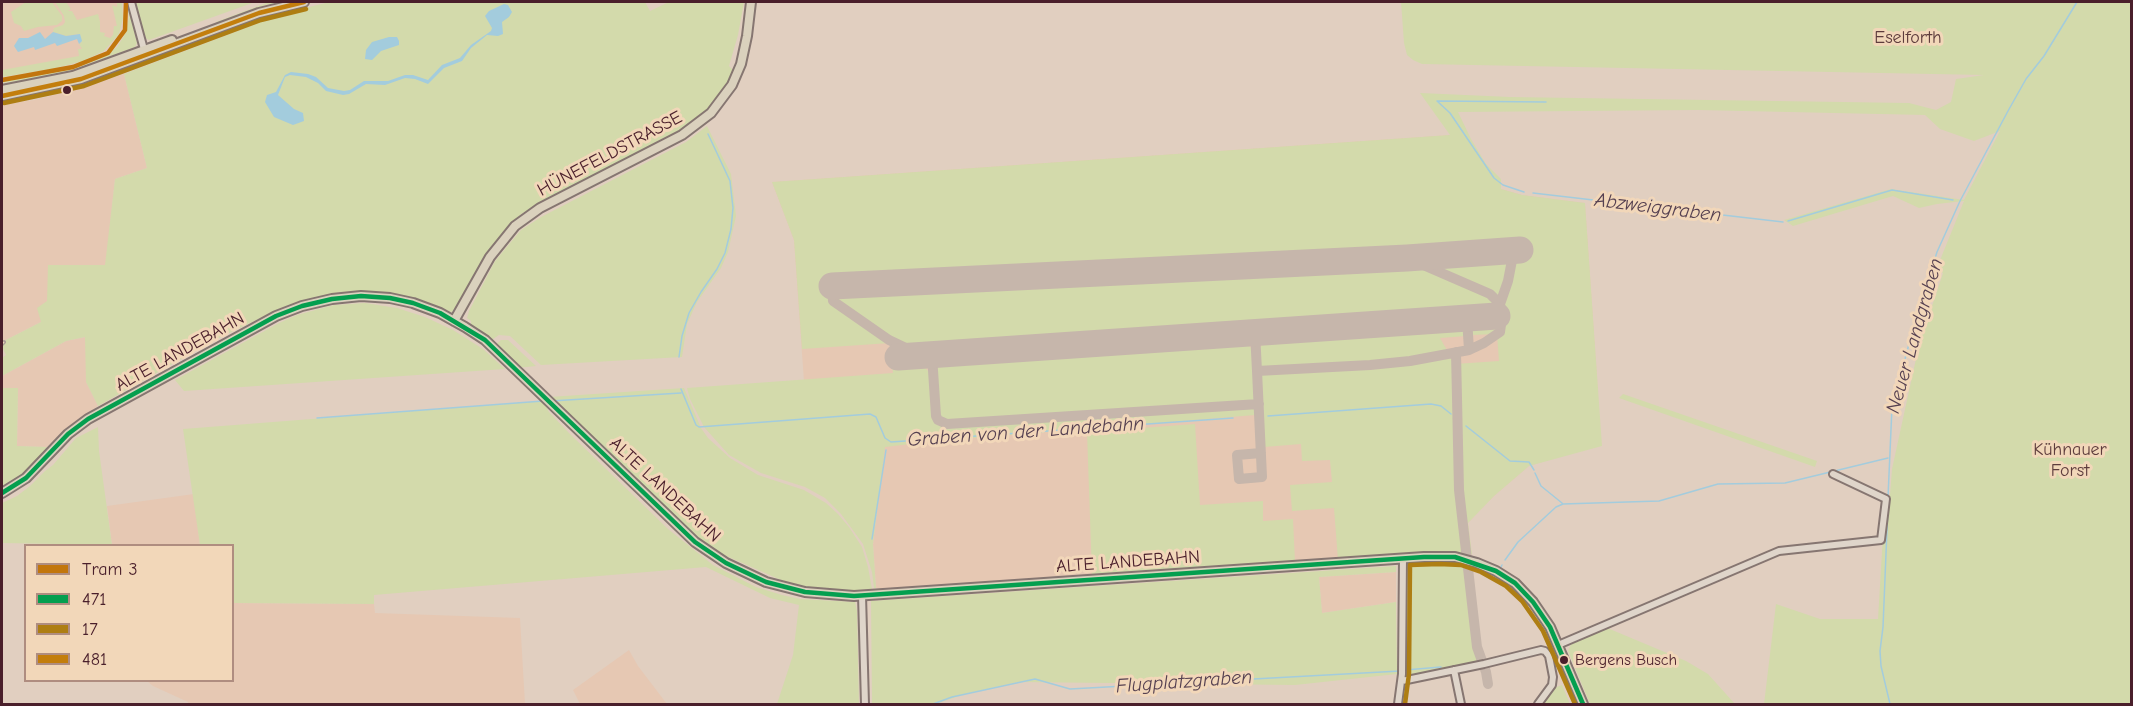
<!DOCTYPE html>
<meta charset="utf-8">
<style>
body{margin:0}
#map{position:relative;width:2133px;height:706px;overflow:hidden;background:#e1cfc0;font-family:"Comic Neue",sans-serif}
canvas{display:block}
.frame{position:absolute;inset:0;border:3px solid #4a1f2b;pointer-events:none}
.legend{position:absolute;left:24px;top:544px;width:210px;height:138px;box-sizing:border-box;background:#f2d7b9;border:2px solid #af8d80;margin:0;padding:8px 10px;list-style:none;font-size:18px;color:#4a1f2b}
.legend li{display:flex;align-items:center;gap:12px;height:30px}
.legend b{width:30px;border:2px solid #af8d80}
</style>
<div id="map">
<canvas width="2133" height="706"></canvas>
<div class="frame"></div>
<ul class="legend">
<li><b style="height:8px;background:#c2760d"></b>Tram 3</li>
<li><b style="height:8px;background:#049f4f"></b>471</li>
<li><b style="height:8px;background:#ae7e13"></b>17</li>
<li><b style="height:8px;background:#c37e0d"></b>481</li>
</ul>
</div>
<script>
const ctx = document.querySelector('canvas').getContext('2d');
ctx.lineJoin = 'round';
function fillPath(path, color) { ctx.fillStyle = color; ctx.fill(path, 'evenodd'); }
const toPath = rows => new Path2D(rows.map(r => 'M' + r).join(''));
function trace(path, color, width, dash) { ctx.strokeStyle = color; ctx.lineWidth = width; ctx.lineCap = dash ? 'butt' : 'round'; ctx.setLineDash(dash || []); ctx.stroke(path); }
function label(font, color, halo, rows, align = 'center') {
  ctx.font = font + ' "Comic Neue",sans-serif'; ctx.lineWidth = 6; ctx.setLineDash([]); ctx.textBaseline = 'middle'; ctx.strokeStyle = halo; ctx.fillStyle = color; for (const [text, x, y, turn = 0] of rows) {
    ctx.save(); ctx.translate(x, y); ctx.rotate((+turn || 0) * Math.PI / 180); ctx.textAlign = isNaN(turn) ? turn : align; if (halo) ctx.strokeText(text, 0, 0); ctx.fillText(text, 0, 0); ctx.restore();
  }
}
fillPath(toPath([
 [2,2,121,2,122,14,112,40,87,57,2,74],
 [124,74,147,168,115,179,106,265,47,301,41,322,2,342,2,104,35,100,80,88],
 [1450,135,1501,189,1522,195,1585,203,1597,378,1599,444,1529,466,1494,496,1468,523,1472,558,1450,553,1432,553,889,591,876,588,873,544,884,447,871,420,807,424,794,240,772,182],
 [86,337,86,382,98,406,68,427,47,447,17,446,18,388,2,388,2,376,66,341],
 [194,494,200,545,112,545,107,506],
 [1396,572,1396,602,1322,613,1319,577],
 [233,603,374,604,375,613,520,618,525,704,188,704,188,702,153,686,147,681,232,680],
 [629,650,638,666,667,704,580,704,573,690]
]), '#e6c8b3');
fillPath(toPath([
 [26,2,52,2,62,16,62,21,57,25,38,27,24,31,21,26,14,23,11,12],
 [55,2,66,2,71,9,68,11,72,11,77,20,98,14,100,22,100,32,105,33,104,36,110,38,113,35,114,26,117,26,112,5,117,7,117,3,122,2,123,18,119,34,104,51,83,61,52,69,2,77,2,70,79,56,78,49,82,49,79,44,81,43,79,34,66,36,53,32,54,28,63,25,65,22,64,16],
 [136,2,255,2,149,40,145,38],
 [269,2,283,2,265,5,219,23,216,22],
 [330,2,645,2,650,11,669,2,744,2,738,35,729,66,733,70,720,97,692,125,521,214,496,242,455,310,451,312,407,298,353,292,340,292,283,307,215,340,98,406,86,382,85,337,66,341,2,376,2,358,6,355,2,347,2,342,41,322,37,308,47,301,48,265,105,265,115,179,147,168,124,74,256,24,271,16],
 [1401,2,2131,2,2131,704,1764,704,1776,604,1820,619,1878,619,1885,501,1890,495,1892,469,1919,345,1943,273,1936,270,1964,201,1937,204,1919,208,1893,196,1793,226,1784,220,1891,189,1964,200,2000,131,1974,141,1940,129,1925,115,1698,110,1458,112,1471,139,1486,164,1501,179,1501,189,1522,195,1585,203,1602,446,1529,466,1494,496,1468,523,1472,554,1432,553,1338,560,1334,508,1292,511,1290,485,1332,482,1330,460,1302,461,1301,444,1264,447,1259,349,1267,339,1463,326,1466,329,1466,336,1440,338,1455,364,1499,361,1497,334,1471,335,1470,328,1473,325,1498,323,1497,308,908,349,891,350,890,343,802,349,794,240,772,182,1450,135,1420,93,1510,97,1909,103,1936,110,1951,102,1956,79,1984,75,1422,64,1413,60,1407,55,1404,43],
 [128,8,137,43,135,47,66,72,18,81,2,83,2,81,71,68,109,53,117,47,124,36,129,18],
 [707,126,731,174,736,216,728,252,721,268,697,302,687,324,682,357,541,365,510,336,499,335,490,341,471,327,471,321,467,318,469,311,495,261,521,230,541,217,686,142],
 [365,303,397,308,425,317,453,330,483,349,505,369,184,391,175,380,279,323,297,315,334,305],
 [501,340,508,340,536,366,517,368,495,345],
 [1244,341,1252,349,1255,415,937,441,885,447,873,544,876,588,874,588,872,572,863,544,841,514,825,498,805,487,761,473,729,455,704,427,690,399,687,388,893,373,892,365,921,363,928,371,936,370,944,361],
 [2,388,18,388,17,446,47,447,23,478,2,489],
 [684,388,701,428,708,438,730,458,758,475,804,490,826,503,838,514,849,527,862,547,868,567,872,589,837,592,797,587,715,551,689,533,549,397],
 [1623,394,1817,461,1815,467,1619,398],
 [543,401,549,412,569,433,668,529,713,565,756,587,782,595,800,599,855,602,857,611,859,704,777,704,793,655,799,605,770,598,706,567,374,595,374,604,233,603,232,546,200,545,183,429],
 [1195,424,1200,505,1263,501,1263,521,1293,519,1295,562,1092,576,1087,432],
 [98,427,99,451,112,545,2,543,2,503,17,496,30,486,45,471,53,465,76,438],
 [1385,561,1386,564,1049,586],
 [1434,563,1466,567,1472,636,1478,663,1406,678,1406,571,1407,565],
 [1396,566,1396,572,1319,577,1322,613,1396,602,1397,674,1295,685,1018,682,965,694,936,704,872,704,871,601],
 [1605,627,1686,661,1708,674,1735,704,1590,704,1568,651,1572,642],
 [1562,685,1570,704,1542,704,1554,688]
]), '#d3daab');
fillPath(toPath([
 [504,4,508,5,512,12,509,17,502,22,503,34,498,36,487,35,471,48,462,61,444,68,428,84,415,79,405,78,385,85,366,84,349,94,343,95,326,91,318,83,306,77,290,75,285,77,278,95,294,109,303,113,304,121,293,125,274,117,265,102,267,95,276,92,285,75,291,72,308,74,316,77,328,88,344,91,350,90,364,81,388,81,405,75,413,75,428,80,442,65,460,58,471,45,491,31,492,28,485,16,489,11],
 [40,32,45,39,53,32,66,36,80,34,82,41,79,44,77,39,57,46,55,43,35,50,34,47,18,52,14,46,19,38,28,38],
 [389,37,397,37,399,41,399,45,381,51,372,60,365,59,366,50,372,42]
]), '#a3ccdd');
trace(toPath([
 [1524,192,1503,185,1494,178,1450,113,1437,101,1546,102],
 [1533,193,1783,222],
 [1788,221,1892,190,1953,200],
 [679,357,682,336,689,313,701,292,717,269,725,253,731,229,733,208,730,181,708,134],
 [681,389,696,425,699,427,870,414,876,417,885,438,891,442,1233,418],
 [551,401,681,393],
 [1268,416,1431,404,1441,406,1451,414],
 [317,418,543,401],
 [1466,426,1510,461,1529,462,1534,470],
 [1535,473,1541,486,1562,503],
 [1888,497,1892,407,1912,333,1937,252,1960,201,2008,111,2026,79,2044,56,2077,2],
 [1888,505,1883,627,1880,651,1881,666,1890,704],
 [872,539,886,450],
 [1505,560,1518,542,1556,507,1563,504,1659,501,1718,484,1785,483,1888,458],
 [1500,569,1502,565],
 [1405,670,1441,667],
 [933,704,952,697,1035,679,1070,689,1400,671]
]), '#a3ccdd', 1.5);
trace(toPath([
 [1407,258,1490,294,1500,304,1502,317,1500,332,1484,343,1469,350],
 [832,286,833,301,889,340,908,349,908,357],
 [1500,304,1508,281,1514,250],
 [1255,332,1257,371,1262,477,1239,479,1237,455,1261,453],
 [1456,352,1459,490,1477,647,1486,672,1488,684],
 [932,355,936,416,938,420,947,424,1259,404],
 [1257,371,1370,365,1410,361,1469,350,1467,318]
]), '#c6b6ab', 10);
trace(toPath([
 [832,286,1407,258,1520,250],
 [898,357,1497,316]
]), '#c6b6ab', 27);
const minor = toPath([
 [131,2,145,53],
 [862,595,865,704],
 [1558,645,1779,551,1881,540,1886,499,1833,474],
 [1454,670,1461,704],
 [1402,681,1484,664,1541,650,1545,651,1549,656,1553,677,1552,685,1538,704],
 [1398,704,1402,674,1403,558]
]);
const major = toPath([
 [2,90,73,76,172,40],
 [2,96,81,79,259,13,304,2],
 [454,321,490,257,515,226,540,208,682,135,711,113,732,85,741,64,747,36,751,2],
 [2,493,26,478,68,434,88,419,276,316,302,306,332,299,361,296,390,298,413,303,440,313,465,327,485,340,695,542,726,563,766,582,805,592,854,596,1424,557,1455,557,1477,563,1496,571,1515,583,1533,602,1550,627,1583,704]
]);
trace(minor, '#867671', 10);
trace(major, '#867671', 12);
trace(minor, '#dfd5ca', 6);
trace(major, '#dad1bd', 8);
const rail = toPath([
 [2,344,4,342]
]);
trace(rail, '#aa9d96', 4);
trace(rail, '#f2d7b9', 1.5, [4.5]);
trace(toPath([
 [2,493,26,478,68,434,88,419,276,316,302,306,332,299,361,296,390,298,413,303,440,313,485,340,695,542,726,563,766,582,805,592,854,596,1424,557,1455,557,1496,571,1515,583,1533,602,1550,627,1583,704]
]), '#049f4f', 4.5);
trace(toPath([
 [4,103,84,86,261,20,306,9],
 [1405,704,1409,674,1410,565,1439,564,1461,565,1481,572,1506,586,1522,601,1543,631,1575,704]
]), '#ae7e13', 4.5);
trace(toPath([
 [2,96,81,79,259,13,304,2]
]), '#c37e0d', 4.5);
trace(toPath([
 [2,80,73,67,108,53,125,30,126,2]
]), '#c2760d', 4.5);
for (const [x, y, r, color] of [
 [67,90,5,"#4a1f2b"],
 [1564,660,5,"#4a1f2b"]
]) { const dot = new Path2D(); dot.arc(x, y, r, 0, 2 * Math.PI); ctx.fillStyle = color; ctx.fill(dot); trace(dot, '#f2d7b9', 2); }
label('16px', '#4a1f2b', '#f2d7b9', [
 ["Bergens Busch",1575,660]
], 'left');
label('18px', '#5d3c3c', '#f2d7b9', [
 ["Eselforth",1908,38],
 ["Kühnauer",2070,450],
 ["Forst",2070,471]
]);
label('18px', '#4a1f2b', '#f2d7b9', [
 ["HÜNEFELDSTRASSE",610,154,-28],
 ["ALTE LANDEBAHN",180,352,-29],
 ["ALTE LANDEBAHN",665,490,43],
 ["ALTE LANDEBAHN",1128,562,-4]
]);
label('italic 20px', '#564151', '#f2d7b9', [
 ["Abzweiggraben",1658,208,7],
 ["Neuer Landgraben",1915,336,-74],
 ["Graben von der Landebahn",1026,432,-4],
 ["Flugplatzgraben",1184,682,-4]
]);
</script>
